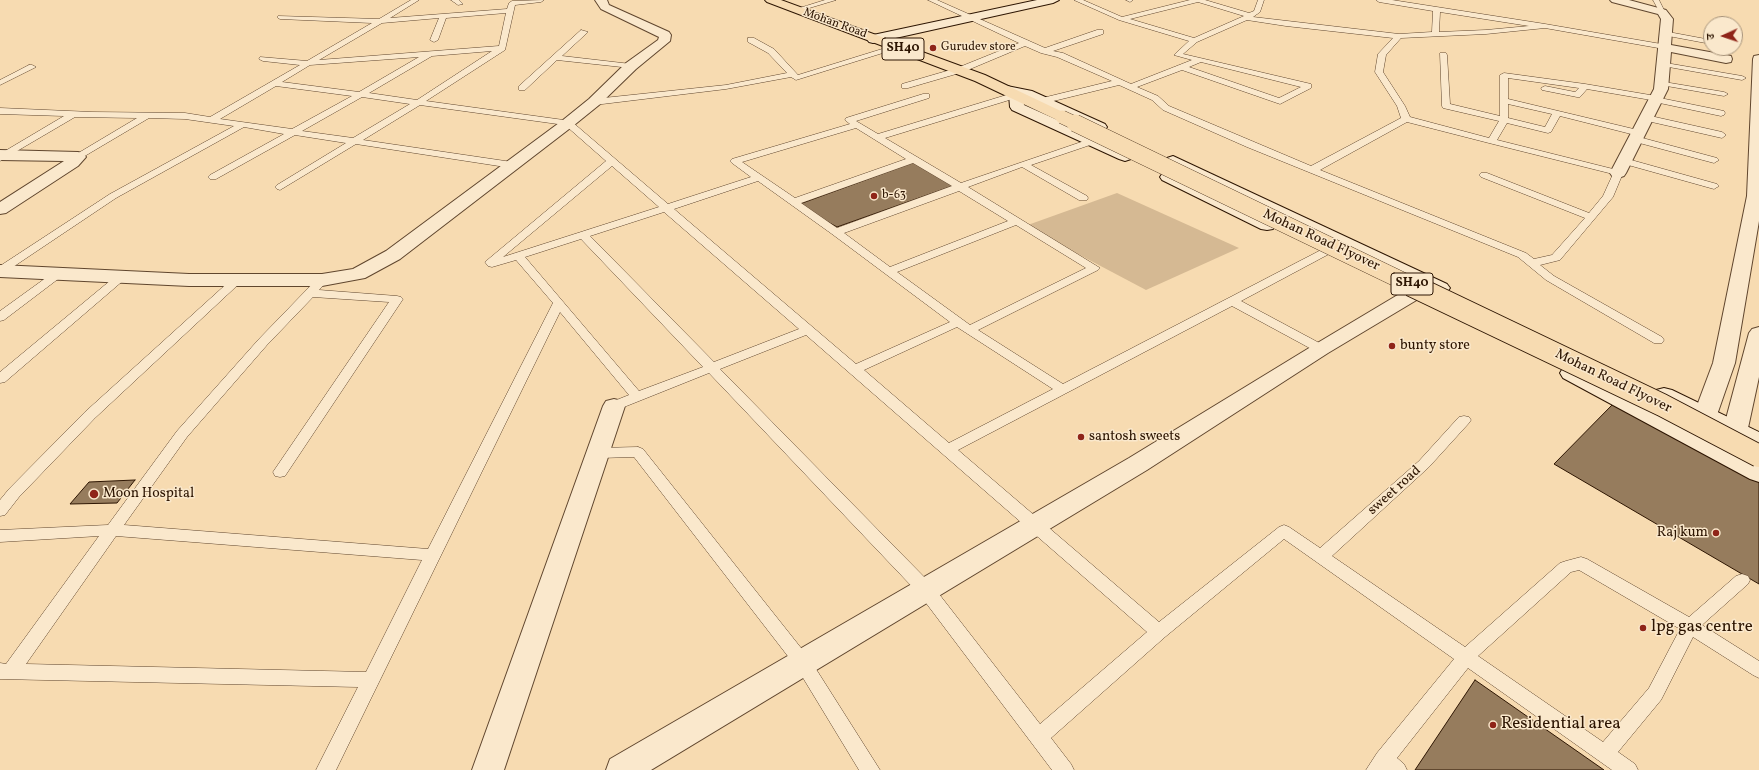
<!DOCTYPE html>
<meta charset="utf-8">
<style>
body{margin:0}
#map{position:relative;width:1759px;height:770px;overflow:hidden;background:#f7dbb1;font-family:Vollkorn,"Noto Serif Devanagari",serif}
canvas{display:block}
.north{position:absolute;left:1703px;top:16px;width:40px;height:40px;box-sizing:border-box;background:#fae8cc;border:1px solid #a8947b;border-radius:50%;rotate:267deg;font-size:11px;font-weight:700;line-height:16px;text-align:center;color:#2d1502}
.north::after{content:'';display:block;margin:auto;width:14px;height:18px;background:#8f2418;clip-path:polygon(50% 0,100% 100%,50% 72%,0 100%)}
</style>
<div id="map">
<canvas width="1759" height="770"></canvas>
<div class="north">उ</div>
</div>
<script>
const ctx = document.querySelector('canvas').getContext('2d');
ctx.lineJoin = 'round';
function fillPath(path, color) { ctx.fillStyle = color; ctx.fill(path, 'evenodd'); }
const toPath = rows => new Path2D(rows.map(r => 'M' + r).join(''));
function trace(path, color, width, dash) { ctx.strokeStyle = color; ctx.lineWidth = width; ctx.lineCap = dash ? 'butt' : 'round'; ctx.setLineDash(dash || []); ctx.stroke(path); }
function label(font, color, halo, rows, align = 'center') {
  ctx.font = font + ' Vollkorn,serif'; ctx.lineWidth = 3; ctx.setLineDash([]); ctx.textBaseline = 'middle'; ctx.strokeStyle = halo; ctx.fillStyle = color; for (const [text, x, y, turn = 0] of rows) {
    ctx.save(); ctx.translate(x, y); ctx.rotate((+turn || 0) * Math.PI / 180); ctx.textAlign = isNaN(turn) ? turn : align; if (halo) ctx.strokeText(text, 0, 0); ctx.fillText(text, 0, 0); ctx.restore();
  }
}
fillPath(toPath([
 [1117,193,1239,248,1146,290,1025,226]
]), '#d5b993');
const building = toPath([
 [917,161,953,186,837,227,797,205,917,161],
 [1614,403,1759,482,1759,584,1554,464,1614,403],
 [135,480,117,503,70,504,89,482,135,480],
 [1475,680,1604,770,1415,770,1475,680]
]);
fillPath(building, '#967c5d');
trace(building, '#2d1502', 1);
const lane = toPath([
 [411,0,419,0,390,18,507,9,509,3,512,1,544,0,541,2,515,5,505,50,426,101,571,121,668,204,751,177,732,163,730,161,732,159,850,124,845,120,846,118,923,94,929,94,929,98,856,121,878,134,1013,93,1019,93,1019,97,885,138,961,183,1090,139,1096,139,1097,141,1096,143,1031,165,1087,196,1088,198,1087,200,1079,200,1022,167,968,187,1100,268,1098,270,978,330,1063,384,1321,250,1329,250,1330,252,1329,254,1241,301,1325,346,1327,349,1325,352,1317,352,1232,306,958,450,1159,622,1279,527,1284,525,1289,527,1320,548,1419,461,1459,417,1464,416,1469,417,1471,420,1469,423,1429,467,1332,556,1465,647,1560,563,1566,561,1581,557,1587,559,1689,617,1736,576,1742,574,1748,576,1750,580,1748,584,1702,625,1759,661,1759,678,1753,675,1693,637,1661,700,1618,752,1635,764,1638,770,1612,770,1468,668,1397,758,1404,764,1407,770,1366,770,1377,753,1454,659,1284,539,1165,637,1051,738,1071,764,1074,770,1052,770,920,595,709,373,619,409,614,410,609,409,607,406,609,403,629,395,560,312,336,770,316,770,358,687,0,679,0,663,6,664,99,536,0,542,0,530,108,525,177,431,259,339,318,278,322,277,328,280,319,290,397,296,401,297,403,299,285,476,280,477,275,476,273,472,389,302,313,297,267,345,187,437,124,525,428,549,553,303,516,260,492,267,488,266,485,262,606,161,565,125,420,105,363,140,512,162,517,165,512,168,356,144,280,190,277,189,275,187,277,185,346,143,295,135,216,179,210,179,208,177,210,175,284,134,244,127,116,198,4,273,0,274,0,266,110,194,234,126,185,119,149,118,78,160,75,159,73,157,75,155,137,118,75,117,0,161,0,154,64,116,0,114,0,108,92,112,185,113,210,117,300,65,263,61,259,59,260,57,307,61,372,23,280,19,278,18,278,16,379,19,411,0],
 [506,13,499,46,319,60,382,23,439,18,430,40,434,42,438,40,446,18,506,13],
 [492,51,417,100,369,93,432,56,492,51],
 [419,57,359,92,282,82,310,65,419,57],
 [276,86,352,96,292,129,220,119,276,86],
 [362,97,410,104,353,138,302,131,362,97],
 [856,128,906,159,795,198,742,162,856,128],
 [913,163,952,186,837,228,801,203,913,163],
 [612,166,659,207,503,257,612,166],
 [758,181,832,234,950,322,856,364,674,209,758,181],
 [959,191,1008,221,890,267,844,233,959,191],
 [664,212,799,329,714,362,590,236,664,212],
 [1016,225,1086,268,970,325,897,272,1016,225],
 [581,239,703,367,639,391,525,257,581,239],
 [957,327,1053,389,949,443,864,370,957,327],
 [806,335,1147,632,1040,724,932,585,720,369,806,335],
 [116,536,422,560,366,672,26,664,116,536],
 [1579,570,1680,629,1649,688,1603,742,1478,656,1571,572,1579,570],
 [451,0,459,0,463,4,458,5,451,0],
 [825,0,836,0,796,12,793,10,825,0],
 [928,0,937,0,1045,48,1097,30,1103,30,1103,34,1053,51,1063,53,1131,84,1192,60,1174,55,1189,41,1119,20,1074,0,1083,0,1122,17,1190,0,1205,0,1249,13,1254,11,1258,0,1264,0,1260,12,1253,17,1399,34,1432,32,1433,11,1379,2,1376,0,1392,0,1545,24,1667,45,1667,49,1664,49,1545,28,1486,34,1401,38,1386,55,1383,72,1405,106,1410,117,1489,138,1499,121,1443,108,1442,106,1440,53,1446,53,1447,55,1450,104,1500,116,1500,75,1504,73,1585,84,1656,96,1660,98,1724,111,1725,113,1724,115,1721,116,1655,102,1651,100,1587,89,1580,97,1577,97,1542,90,1541,88,1545,86,1575,92,1579,88,1508,78,1508,99,1642,131,1643,133,1639,136,1560,116,1551,132,1548,133,1507,123,1497,140,1621,171,1623,173,1613,197,1560,260,1540,265,1554,276,1662,337,1664,340,1662,343,1654,343,1546,280,1518,257,1247,147,1163,110,1152,100,1119,85,1033,106,1030,105,1030,101,1112,81,1057,57,1041,53,1025,46,963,72,908,88,902,88,902,84,957,68,1019,43,928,0],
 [1198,2,1244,16,1194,38,1130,19,1198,2],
 [1440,12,1529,26,1486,30,1439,32,1440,12],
 [1247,20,1286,26,1393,38,1378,54,1375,72,1397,106,1401,118,1311,166,1169,106,1158,96,1137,87,1182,70,1280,104,1311,88,1311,84,1183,54,1197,42,1247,20],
 [1201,62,1301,87,1279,98,1189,67,1201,62],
 [1508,104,1552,114,1545,127,1508,118,1508,104],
 [1407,122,1489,143,1613,174,1603,196,1589,213,1487,173,1481,173,1479,175,1481,177,1585,218,1552,255,1534,259,1526,253,1320,170,1407,122],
 [1126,0,1133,0,1130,2,1126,0],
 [1653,0,1659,0,1665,12,1664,13,1660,13,1653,0],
 [581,30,588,32,562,56,631,64,635,66,631,68,557,60,525,90,519,90,519,86,581,30],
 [1663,31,1711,40,1711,44,1663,35,1663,31],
 [748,38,754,38,774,49,798,75,895,45,901,45,902,47,796,80,791,77,726,89,594,105,590,102,594,99,726,85,787,73,768,53,748,42,748,38],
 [1660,62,1742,76,1746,78,1742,80,1663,66,1660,66,1660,62],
 [29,65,32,65,36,67,0,85,0,80,29,65],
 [1658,81,1724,92,1728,94,1724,96,1661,85,1657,83,1658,81],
 [1646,115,1722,132,1726,135,1722,138,1643,120,1642,118,1643,116,1646,115],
 [1635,136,1717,158,1719,160,1714,163,1632,141,1631,139,1635,136],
 [1624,158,1717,184,1719,186,1714,189,1621,163,1619,161,1621,159,1624,158],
 [58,271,62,272,64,274,62,276,4,320,0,321,0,311,54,272,58,271],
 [121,274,127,277,125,279,5,382,0,383,0,372,117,275,121,274],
 [237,277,241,278,243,280,241,282,95,418,19,497,5,515,0,516,0,500,9,489,85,412,233,278,237,277],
 [638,447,643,449,809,658,880,770,859,770,797,668,634,457,598,458,593,456,591,453,593,450,598,448,638,447]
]);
const street = toPath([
 [595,0,607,0,609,5,669,32,671,35,670,41,636,69,599,105,573,126,400,259,365,278,322,286,189,286,0,277,0,265,189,274,322,274,353,269,386,251,563,120,589,99,626,63,658,40,659,37,601,9,595,0],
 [1610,0,1629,0,1666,10,1673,19,1671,45,1726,55,1731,56,1732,59,1731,62,1726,63,1671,52,1668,89,1626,173,1624,176,1618,178,1612,176,1610,173,1654,89,1661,19,1658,14,1612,2,1610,0],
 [1759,55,1759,221,1735,363,1710,435,1706,441,1698,443,1690,441,1686,435,1713,363,1747,196,1753,59,1754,56,1759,55],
 [0,150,78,152,84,154,86,157,78,166,6,213,0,214,0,202,64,161,0,160,0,150],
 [1413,288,1420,290,1423,294,1420,298,1328,353,1147,470,651,770,606,770,610,759,1129,458,1314,345,1406,290,1413,288],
 [1759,327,1759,377,1743,451,1739,457,1731,459,1723,457,1719,451,1723,430,1749,333,1752,329,1759,327],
 [614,399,622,401,625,406,504,770,472,770,603,406,606,401,614,399]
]);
const secondary = toPath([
 [1037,0,1059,0,1053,3,873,43,869,42,867,39,869,36,873,35,1037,0],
 [1007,86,1032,91,1105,124,1107,127,1105,130,1100,131,1095,130,1023,97,1024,105,1131,153,1133,156,1131,159,1125,161,1119,159,1012,110,1010,107,1009,95,1002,93,1000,90,1002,87,1007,86],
 [1173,156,1447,284,1450,288,1447,292,1440,294,1433,292,1167,164,1165,161,1167,158,1173,156],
 [1168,172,1273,221,1276,225,1273,229,1267,230,1261,229,1162,180,1160,177,1162,174,1168,172],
 [1571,366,1579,368,1759,462,1759,482,1750,479,1563,378,1560,373,1563,368,1571,366],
 [1664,388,1672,390,1759,432,1759,450,1751,448,1656,400,1653,395,1656,390,1664,388]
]);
const primary = toPath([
 [765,0,781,0,985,75,1067,114,1069,117,1067,120,1062,121,1057,120,975,81,767,2,765,0]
]);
trace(lane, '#60462e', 1);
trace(street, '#60462e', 2);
trace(secondary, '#2d1502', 2);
trace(primary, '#2d1502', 2);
fillPath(lane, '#fae8cc');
fillPath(street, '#fae8cc');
fillPath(secondary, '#fae8cc');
fillPath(primary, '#f7dbb1');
const primaryBridgeFar2 = toPath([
 [1062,117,1077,124]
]);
const primaryBridgeFar1 = toPath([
 [1075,123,1413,286]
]);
const primaryBridge = toPath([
 [1411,285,1662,405,1759,456]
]);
trace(primaryBridgeFar2, '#2d1502', 14, []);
trace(primaryBridgeFar1, '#2d1502', 18, []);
trace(primaryBridge, '#2d1502', 24, []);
trace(primaryBridgeFar2, '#f7dbb1', 13);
trace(primaryBridgeFar1, '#f7dbb1', 17);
trace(primaryBridge, '#f7dbb1', 22);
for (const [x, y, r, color] of [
 [933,48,4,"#8f2418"],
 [874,196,4,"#8f2418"],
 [1392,346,4,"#8f2418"],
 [1081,437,4,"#8f2418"],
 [94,494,5,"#8f2418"],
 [1716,533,4,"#8f2418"],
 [1643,628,4,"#8f2418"],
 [1493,725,4,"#8f2418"]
]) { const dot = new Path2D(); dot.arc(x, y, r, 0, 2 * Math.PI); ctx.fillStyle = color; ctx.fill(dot); trace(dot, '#fae8cc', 1.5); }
label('12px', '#2d1502', '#fae8cc', [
 ["Mohan Road",835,24,20]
]);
label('12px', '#2d1502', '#fae8cc', [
 ["Gurudev store",941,48],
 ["b-63",882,196]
], 'left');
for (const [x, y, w] of [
 [903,49,42],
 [1412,284,42]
]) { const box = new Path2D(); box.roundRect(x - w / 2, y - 11, w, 22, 3); ctx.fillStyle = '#fae8cc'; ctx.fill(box); trace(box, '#2d1502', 1); }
label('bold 13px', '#2d1502', null, [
 ["SH40",903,49],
 ["SH40",1412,284]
]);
label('14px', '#2d1502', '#fae8cc', [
 ["Mohan Road Flyover",1321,241,25],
 ["Mohan Road Flyover",1613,382,26],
 ["sweet road",1395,491,-42]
]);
label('14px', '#2d1502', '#fae8cc', [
 ["bunty store",1400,346],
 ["santosh sweets",1089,437],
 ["Moon Hospital",103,494],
 ["Raj kum",1708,533,"right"]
], 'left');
label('17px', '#2d1502', '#fae8cc', [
 ["lpg gas centre",1651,628],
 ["Residential area",1501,725]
], 'left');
</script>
